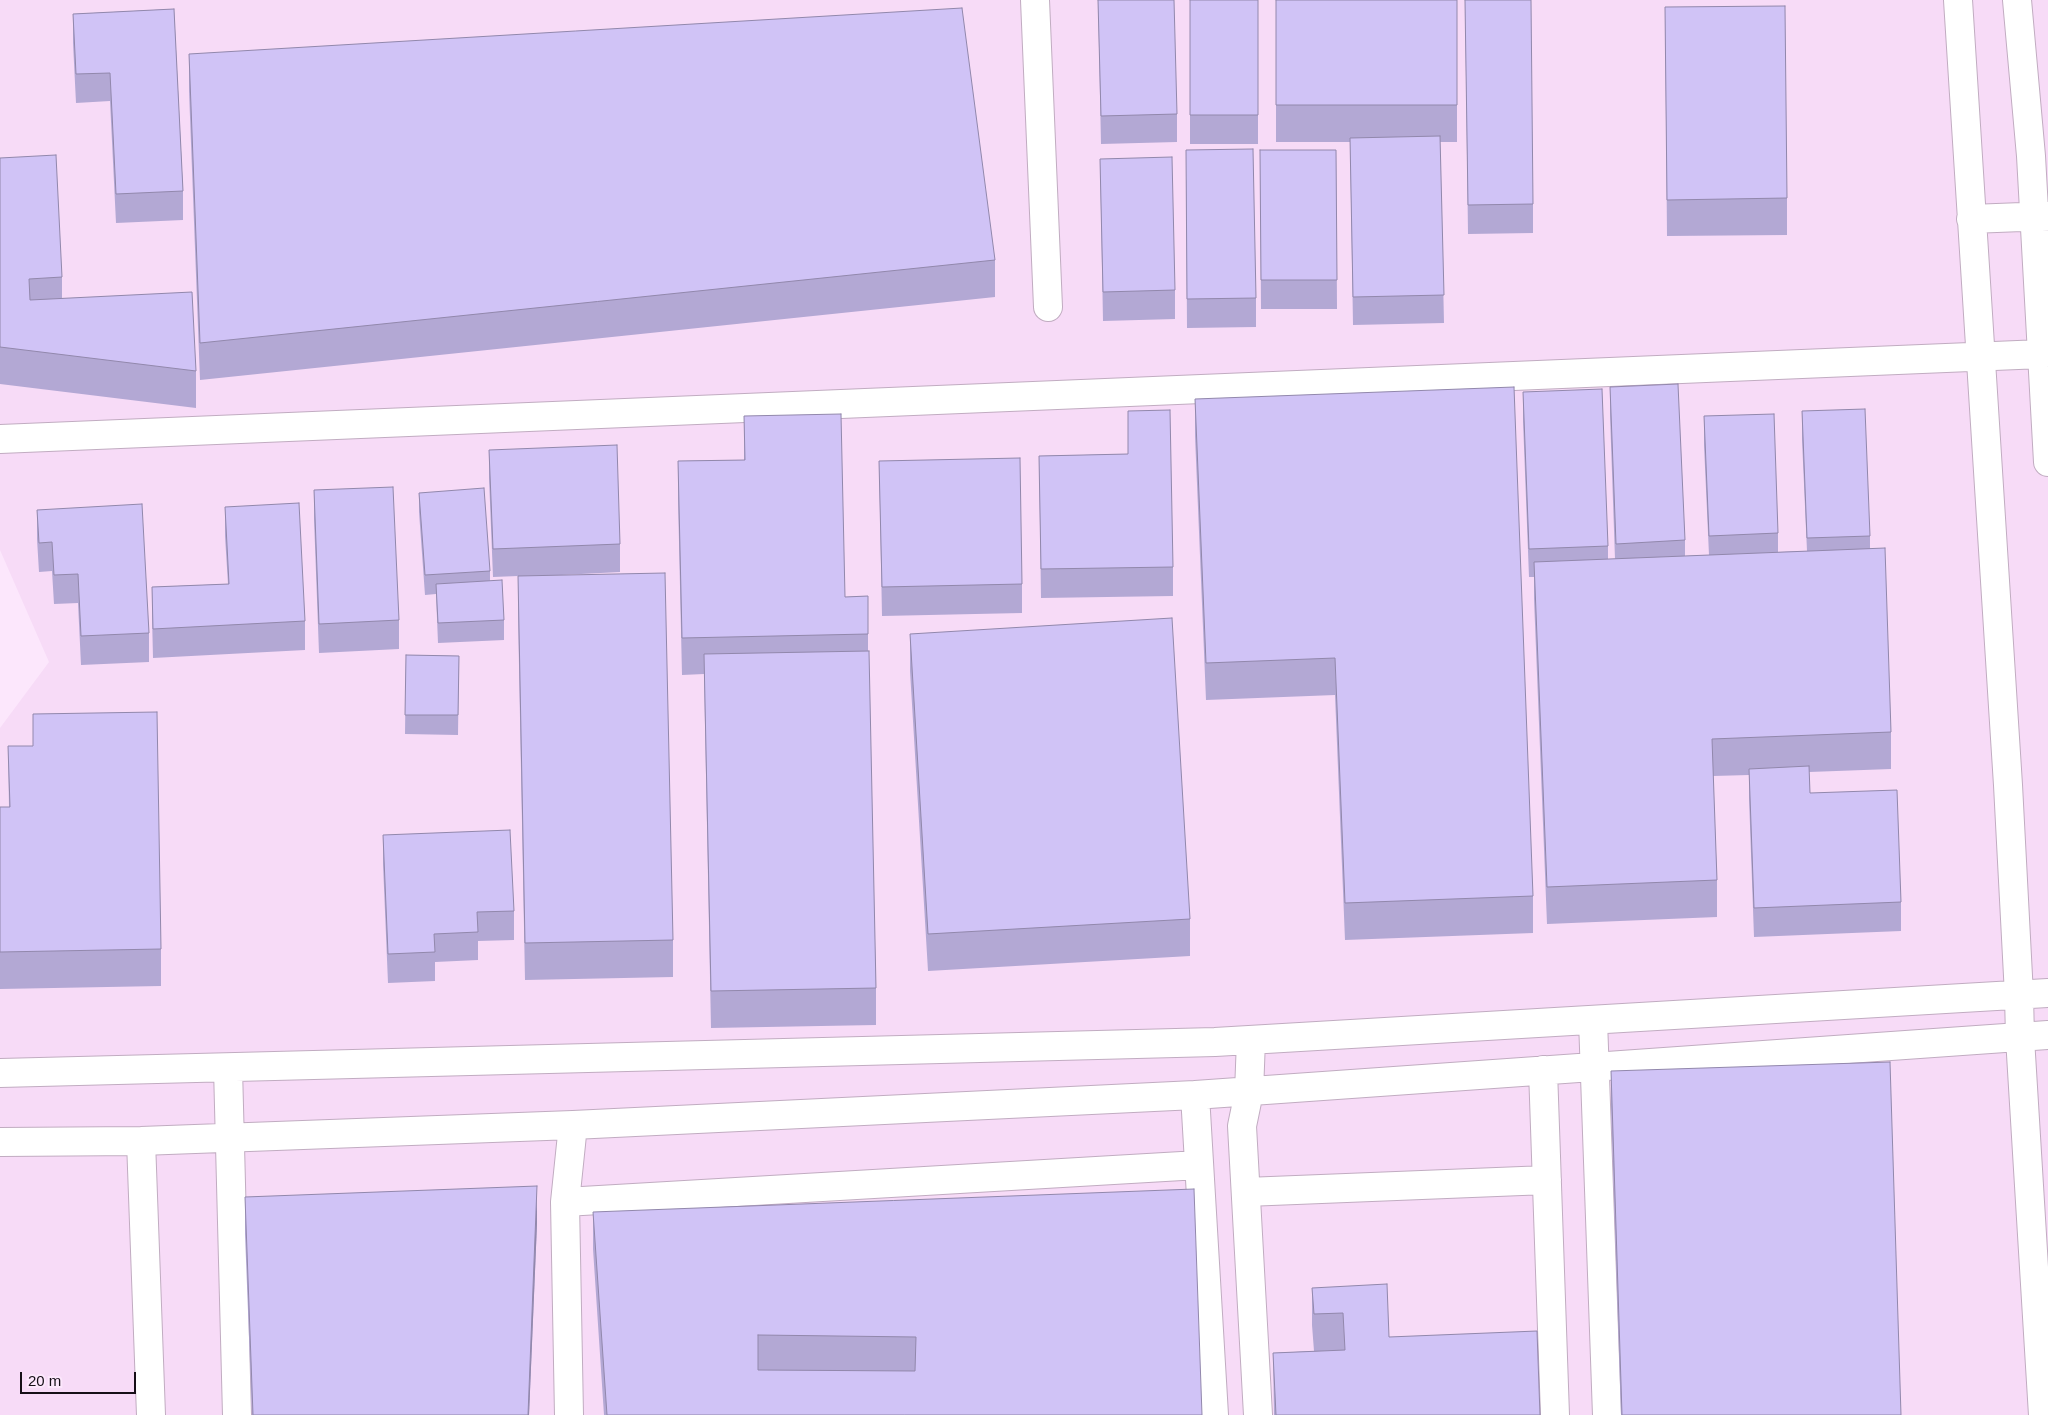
<!DOCTYPE html>
<style>
body{margin:0}
#map{position:relative;width:2048px;height:1415px;overflow:hidden;background:#fce7fc;font-family:Arial,sans-serif}
canvas{display:block}
.scale{position:absolute;left:20px;top:1372px;width:116px;height:22px;box-sizing:border-box;border:2px solid #160f17;border-top:0;padding-left:6px;font-size:15px;line-height:18px;white-space:nowrap;color:#160f17;-webkit-text-stroke:4px #fce7fc;paint-order:stroke}
</style>
<div id="map">
<canvas width="2048" height="1415"></canvas>
<div class="scale">20 m</div>
</div>
<script>
const ctx = document.querySelector('canvas').getContext('2d');
ctx.lineJoin = 'round';
function fillPath(path, color) { ctx.fillStyle = color; ctx.fill(path, 'evenodd'); }
const toPath = rows => new Path2D(rows.map(r => 'M' + r).join(''));
function trace(path, color, width, dash) { ctx.strokeStyle = color; ctx.lineWidth = width; ctx.lineCap = dash ? 'butt' : 'round'; ctx.setLineDash(dash || []); ctx.stroke(path); }
fillPath(toPath([
 [0,0,2048,0,2048,1415,0,1415,0,728,49,662,0,550]
]), '#f7dbf7');
const minor = toPath([
 [1035,0,1048,307],
 [1958,0,2008,785,2019,995,2020,1038,2043,1415],
 [2017,0,2031,156,2048,462],
 [1971,219,2048,216],
 [0,439,2042,354],
 [1593,1020,1607,1415],
 [1251,1040,1249,1092,1242,1126,1258,1415],
 [228,1068,237,1415],
 [1543,1070,1555,1415],
 [0,1073,1215,1042,2048,993],
 [1195,1095,1214,1415],
 [141,1141,151,1415],
 [0,1142,141,1141,573,1125,1195,1095,2048,1035],
 [1246,1192,1547,1180],
 [565,1202,1199,1165],
 [569,1415,565,1202,573,1125]
]);
trace(minor, '#c1acc1', 30);
trace(minor, '#fff', 28);
fillPath(toPath([
 [1098,0,1177,114,1177,142,1101,144],
 [1190,0,1258,0,1258,144,1190,144],
 [1276,0,1457,0,1457,142,1440,142,1444,323,1353,325,1350,142,1276,142],
 [1465,0,1533,204,1533,233,1468,234],
 [1665,7,1787,198,1787,235,1667,236],
 [174,9,183,191,183,220,116,223,110,101,76,103,73,43,73,14],
 [189,54,995,260,995,297,200,380,189,91],
 [1260,150,1336,150,1337,309,1261,309],
 [0,158,62,277,62,298,196,371,196,408,0,384],
 [1100,159,1175,290,1175,319,1103,321],
 [1186,179,1256,298,1256,327,1187,328],
 [1610,387,1685,540,1685,556,1709,555,1704,445,1704,416,1778,533,1778,552,1807,551,1802,440,1802,411,1870,536,1870,549,1891,732,1891,769,1809,772,1810,793,1901,902,1901,931,1754,937,1749,798,1749,775,1713,776,1717,880,1717,917,1547,924,1534,599,1534,577,1529,577,1523,421,1523,392,1608,546,1608,559,1615,559,1610,415],
 [1195,399,1533,896,1533,933,1345,940,1335,695,1206,700,1195,436],
 [1128,411,1173,567,1173,596,1041,598,1039,456,1128,454],
 [744,416,845,597,868,596,868,651,876,988,876,1025,711,1028,704,674,682,675,678,498,678,461,744,460],
 [489,450,620,544,620,572,542,576,673,940,673,977,525,980,518,613,518,576,493,577,489,478],
 [879,461,1022,584,1022,613,882,616],
 [314,490,399,620,399,649,319,653,314,519],
 [419,493,490,571,490,581,504,620,504,640,438,643,436,594,425,595,419,512],
 [225,507,305,621,305,650,153,658,152,616,152,587,228,584,225,536],
 [37,510,149,633,149,662,81,665,78,603,54,604,52,571,39,572,37,539],
 [910,634,1190,919,1190,956,928,971,910,671],
 [406,655,459,656,458,735,405,734],
 [33,714,161,949,161,986,0,989,0,807,9,807,8,746,33,746],
 [383,835,514,911,514,940,478,941,478,960,435,962,435,981,388,983,383,864],
 [1611,1071,1901,1415,1621,1415,1611,1108],
 [245,1197,537,1223,529,1415,252,1415,245,1234],
 [593,1212,1202,1415,604,1415,593,1249],
 [1312,1288,1389,1337,1540,1415,1274,1415,1273,1353,1314,1351,1312,1325]
]), '#b3a8d4');
fillPath(toPath([
 [537,1186,537,1223,529,1415,528,1415]
]), '#9288ac');
const building = toPath([
 [1098,0,1174,0,1177,114,1101,116,1098,0],
 [1190,0,1258,0,1258,115,1190,115,1190,0],
 [1276,0,1457,0,1457,105,1276,105,1276,0],
 [1465,0,1531,0,1533,204,1468,205,1465,0],
 [1785,6,1787,198,1667,200,1665,7,1785,6],
 [962,8,995,260,200,343,189,54,962,8],
 [174,9,183,191,116,194,110,73,76,74,73,14,174,9],
 [1440,136,1444,295,1353,297,1350,138,1440,136],
 [1253,149,1256,298,1187,299,1186,150,1253,149],
 [1260,150,1336,150,1337,280,1261,280,1260,150],
 [56,155,62,277,29,279,30,300,192,292,196,371,0,347,0,158,56,155],
 [1172,157,1175,290,1103,292,1100,159,1172,157],
 [1678,384,1685,540,1616,544,1610,387,1678,384],
 [1514,387,1533,896,1345,903,1335,658,1206,663,1195,399,1514,387],
 [1602,389,1608,546,1529,549,1523,392,1602,389],
 [1865,409,1870,536,1807,538,1802,411,1865,409],
 [1170,410,1173,567,1041,569,1039,456,1128,454,1128,411,1170,410],
 [841,414,845,597,868,596,868,634,682,638,678,461,745,460,744,416,841,414],
 [1774,414,1778,533,1709,536,1704,416,1774,414],
 [617,445,620,544,493,549,489,450,617,445],
 [1020,458,1022,584,882,587,879,461,1020,458],
 [393,487,399,620,319,624,314,490,393,487],
 [484,488,490,571,425,575,419,493,484,488],
 [299,503,305,621,153,629,152,587,229,584,225,507,299,503],
 [142,504,149,633,81,636,78,574,54,575,52,542,39,543,37,510,142,504],
 [1885,548,1891,732,1712,739,1717,880,1547,887,1534,562,1885,548],
 [665,573,673,940,525,943,518,576,665,573],
 [502,580,504,620,438,623,436,584,502,580],
 [1172,618,1190,919,928,934,910,634,1172,618],
 [869,651,876,988,711,991,704,654,869,651],
 [406,655,459,656,458,715,405,715,406,655],
 [157,712,161,949,0,952,0,807,10,807,8,746,33,746,33,714,157,712],
 [1809,766,1810,793,1897,790,1901,902,1754,908,1749,769,1809,766],
 [510,830,514,911,477,912,478,932,434,934,435,952,388,954,383,835,510,830],
 [1890,1062,1901,1415,1622,1415,1611,1071,1890,1062],
 [537,1186,528,1415,253,1415,245,1197,537,1186],
 [1194,1189,1202,1415,607,1415,593,1212,1194,1189],
 [758,1335,916,1337,915,1371,758,1370,758,1335],
 [1387,1284,1389,1337,1537,1331,1540,1415,1276,1415,1273,1353,1345,1350,1343,1313,1314,1314,1312,1288,1387,1284]
]);
fillPath(building, '#d0c3f6');
trace(building, '#9288ac', 1);
</script>
